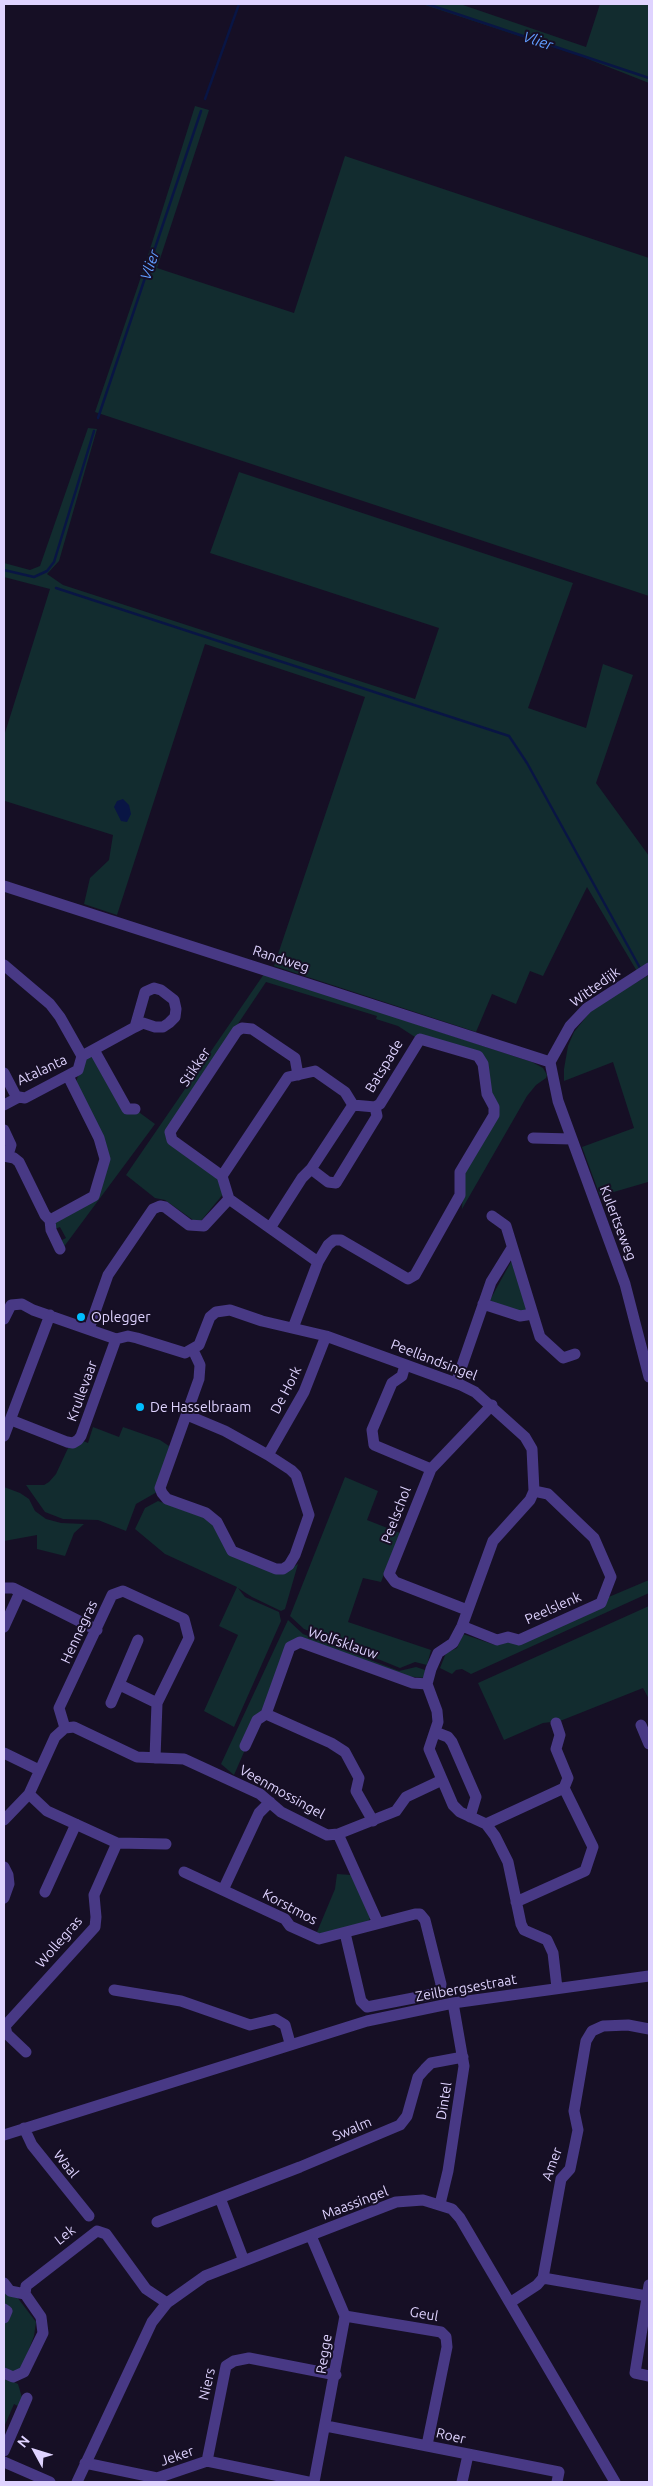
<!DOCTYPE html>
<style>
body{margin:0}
#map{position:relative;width:653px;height:2486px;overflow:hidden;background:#160f25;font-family:Ubuntu,sans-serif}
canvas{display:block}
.frame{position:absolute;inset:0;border:5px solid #dfd3ff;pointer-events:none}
.north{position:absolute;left:10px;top:2426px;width:50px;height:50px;-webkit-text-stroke:4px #160f25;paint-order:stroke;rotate:309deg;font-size:14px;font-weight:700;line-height:20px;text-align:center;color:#dfd3ff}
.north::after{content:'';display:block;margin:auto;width:18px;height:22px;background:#dfd3ff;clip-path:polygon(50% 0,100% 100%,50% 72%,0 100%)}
</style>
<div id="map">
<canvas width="653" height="2486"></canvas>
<div class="frame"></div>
<div class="north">N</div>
</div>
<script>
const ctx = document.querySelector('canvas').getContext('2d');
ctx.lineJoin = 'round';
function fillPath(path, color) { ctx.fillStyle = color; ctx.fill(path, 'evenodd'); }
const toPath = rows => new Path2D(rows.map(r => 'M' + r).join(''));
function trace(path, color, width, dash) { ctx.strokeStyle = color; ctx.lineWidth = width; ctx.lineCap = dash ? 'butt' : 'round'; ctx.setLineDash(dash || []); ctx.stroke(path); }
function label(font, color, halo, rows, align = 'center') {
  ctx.font = font + ' Ubuntu,sans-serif'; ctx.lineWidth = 4; ctx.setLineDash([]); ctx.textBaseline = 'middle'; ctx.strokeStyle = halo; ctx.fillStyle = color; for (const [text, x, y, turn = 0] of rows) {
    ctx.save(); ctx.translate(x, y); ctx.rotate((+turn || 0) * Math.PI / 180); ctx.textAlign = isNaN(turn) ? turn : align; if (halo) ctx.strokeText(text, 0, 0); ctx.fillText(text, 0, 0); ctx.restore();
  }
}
fillPath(toPath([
 [422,4,460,4,586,47,600,4,649,4,649,83,583,57],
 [195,106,209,110,157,268,294,313,345,156,649,258,649,596,95,412,145,265],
 [88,428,97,429,59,561,47,574,63,585,415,699,439,628,210,553,239,472,573,583,528,708,586,728,603,664,633,675,596,783,649,856,649,965,638,973,587,887,543,976,530,971,516,1004,492,994,476,1032,274,966,365,697,205,644,117,915,84,904,90,878,109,860,113,835,5,801,4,804,4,736,50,589,4,577,4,563,30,570,40,566],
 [264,974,532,1062,543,1068,547,1075,546,1078,536,1085,527,1096,462,1209,464,1174,496,1119,481,1059,415,1037,398,1026,376,1019,377,1016,266,982,166,1131,222,1179,224,1193,200,1222,193,1220,165,1200,155,1198,126,1175],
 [649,975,649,1184,648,1182,600,1196,582,1147,634,1128,613,1062,564,1081,564,1069,568,1046,574,1032,594,1007],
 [94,1052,125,1114,136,1110,155,1124,63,1248,60,1241,66,1238,60,1227,55,1229,56,1222,98,1197,109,1162,75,1085,84,1058],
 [512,1260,527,1311,524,1312,498,1305,490,1300],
 [93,1427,119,1437,123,1427,160,1440,172,1448,157,1492,136,1504,126,1531,98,1520,63,1519,45,1512,26,1485,44,1485,49,1482,56,1474,69,1446,81,1440,88,1443],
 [345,1477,378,1491,367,1520,400,1533,381,1582,363,1578,348,1622,431,1650,427,1665,415,1662,400,1668,304,1629,290,1616],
 [4,1487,20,1493,29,1499,35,1511,46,1519,61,1523,84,1524,74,1533,65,1556,37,1549,37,1535,4,1541],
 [158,1501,211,1520,229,1552,281,1574,298,1564,285,1609,281,1611,252,1597,238,1588,245,1597,279,1612,281,1621,234,1727,204,1711,238,1635,219,1626,237,1587,165,1554,135,1529,145,1508],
 [649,1580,649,1593,471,1674,462,1669,456,1670,452,1674,440,1668,446,1653,457,1648,463,1634,495,1645],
 [649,1606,649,1699,643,1688,560,1721,543,1723,504,1740,478,1683],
 [288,1620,303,1634,399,1671,416,1667,428,1671,426,1678,404,1676,300,1638,261,1713,234,1775,221,1764],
 [337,1874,351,1875,371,1916,367,1924,319,1935,317,1932,335,1889],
 [4,2287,17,2297,36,2322,34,2336,21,2370,13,2372,4,2367,4,2322,9,2311,4,2303],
 [4,2377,18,2384,23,2401,20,2407,14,2404,4,2427]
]), '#122c2f');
fillPath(toPath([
 [123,799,129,805,131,814,127,822,121,821,114,807,117,801]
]), '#091544');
trace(toPath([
 [427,4,649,78],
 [205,99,239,4],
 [98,418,201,111],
 [4,570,34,577,47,571,54,562,94,431],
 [56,588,509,736,527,763,640,968]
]), '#091544', 2.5);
trace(toPath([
 [4,886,550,1062],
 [4,965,50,1004,60,1017,82,1056,78,1070,25,1098,19,1097,4,1105],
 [94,1050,127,1109,135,1109],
 [82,1056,135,1027,145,992,154,988,161,990,174,1000,176,1009,175,1017,169,1023,163,1027,155,1027,143,1023,135,1027],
 [550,1062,558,1101,625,1284,649,1377],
 [550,1062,570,1026,587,1008,649,968],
 [4,1073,17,1098],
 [4,1130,11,1145,8,1155],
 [533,1138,571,1139],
 [4,1156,14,1158,19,1162,45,1215,50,1220,94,1196,105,1159,99,1138,68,1076],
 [311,1169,328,1182,336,1183,377,1116,375,1107],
 [222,1176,172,1140,170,1132,237,1031,242,1028,252,1029,295,1058,298,1075],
 [229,1199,222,1176,288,1077,315,1071,345,1092,353,1105,375,1107,380,1104,420,1039,478,1056,483,1064,487,1094,494,1107,494,1115,460,1172,460,1195,415,1275,408,1279,341,1240,334,1240,328,1245,318,1262],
 [492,1216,506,1226,540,1337,563,1358,575,1354],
 [50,1220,51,1230,60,1249],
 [270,1228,302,1178,311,1169,353,1105],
 [483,1304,520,1316,533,1314],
 [4,1319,11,1305,22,1304,33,1310,116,1339,128,1336,137,1338,185,1353,199,1345,210,1317,216,1312,230,1310,262,1321,326,1336,461,1385,475,1392,525,1437,532,1449,534,1491,530,1500,493,1541,462,1626,453,1643,438,1653,431,1669,427,1684,437,1711,438,1722,429,1749,453,1805,460,1812,486,1824,495,1836,508,1862,521,1924,524,1930,547,1940,553,1953,557,1988],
 [89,1329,108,1275,153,1209,160,1206,165,1207,189,1225,204,1226,229,1199,318,1262,293,1328],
 [405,1365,402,1376,392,1383,372,1430,374,1445,431,1469],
 [456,1383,491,1282,512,1248],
 [187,1415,225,1431,268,1455,291,1470,296,1475,309,1515,295,1555,289,1565,283,1569,276,1569,232,1551,217,1522,206,1513,167,1499,162,1493,160,1488,199,1379,200,1365,193,1350],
 [11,1420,67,1442,73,1443,78,1440,81,1436,116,1339],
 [4,1436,50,1315],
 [268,1455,304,1392,326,1336],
 [4,1588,13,1588,97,1630],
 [467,1610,395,1582,389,1574,431,1469,492,1405],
 [462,1626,497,1640,508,1637,519,1640,601,1603,611,1577,594,1538,548,1494,534,1491],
 [4,1627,20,1592],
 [120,1685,157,1703],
 [111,1703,138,1640],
 [266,1714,331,1743,345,1752,359,1778,356,1791,373,1821],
 [641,1725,649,1744],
 [65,1728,59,1708,112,1595,123,1591,184,1619,189,1638,157,1703,155,1758],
 [435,1732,448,1737,452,1742,476,1797,470,1817],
 [245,1746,257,1720,266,1714,290,1647,300,1642,413,1683,427,1684],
 [4,1753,39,1770],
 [29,1794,47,1811,117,1843,166,1844],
 [4,1820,29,1794,55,1737,65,1728,74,1727,137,1757,184,1759,260,1794,281,1812,327,1835,338,1834,396,1811,406,1797,442,1780],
 [486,1824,564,1788,568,1778,556,1749,560,1735,556,1723],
 [338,1834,378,1923],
 [4,1867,8,1875,9,1884,4,1898],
 [184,1872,285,1919,290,1926,319,1939,415,1914,420,1914,425,1920,441,1984,440,1990,434,1994,367,2007,361,2001,345,1933],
 [223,1890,259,1813,270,1802],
 [45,1892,76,1824],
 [516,1902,585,1871,593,1847,564,1788],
 [114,1990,181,2001,250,2025,275,2019,285,2025,290,2043],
 [26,2052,7,2034,5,2026,95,1927,96,1917,94,1895,117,1843],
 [24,2128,32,2145,89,2216],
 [4,2135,367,2021,453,2003,649,1976],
 [220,2198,244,2261],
 [440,2204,448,2171,464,2066,453,2003],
 [157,2222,300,2167,400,2125,407,2116,418,2077,425,2069,431,2063,463,2057],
 [311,2236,345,2316,314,2482],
 [543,2278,647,2296],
 [4,2283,10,2291,25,2294],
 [649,2285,635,2373,649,2376],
 [511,2302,537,2285,543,2278,561,2179,570,2169,578,2130,574,2111,586,2041,592,2031,603,2026,628,2025,649,2029],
 [4,2309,7,2311,4,2318],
 [345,2316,441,2332,446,2337,447,2347,427,2445],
 [4,2373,13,2377,24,2372,43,2333,41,2317,25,2294,26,2286,97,2231,106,2234,146,2289,167,2303],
 [326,2426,559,2472,557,2482],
 [4,2451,27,2398],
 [207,2461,226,2366,234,2361,249,2358,336,2375],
 [4,2462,50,2482],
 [85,2463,157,2478,207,2461,308,2482],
 [77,2482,152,2322,167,2303,205,2276,396,2202,423,2200,452,2209,460,2218,615,2482],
 [462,2482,468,2455]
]), '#483985', 11);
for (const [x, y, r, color] of [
 [81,1317,5,"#00bdfe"],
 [140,1407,5,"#00bdfe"]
]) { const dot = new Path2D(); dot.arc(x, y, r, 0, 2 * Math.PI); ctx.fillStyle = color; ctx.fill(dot); trace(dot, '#160f25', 2); }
label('14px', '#dfd3ff', '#160f25', [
 ["Randweg",281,959,18],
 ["Wittedijk",595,987,-36],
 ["Batspade",384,1066,-59],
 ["Stikker",195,1067,-56],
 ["Atalanta",42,1070,-25],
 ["Kulertseweg",618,1223,69],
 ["Peellandsingel",434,1360,21],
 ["De Hork",286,1390,-63],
 ["Krullevaar",82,1391,-70],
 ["Peelschol",396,1515,-69],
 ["Peelslenk",553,1608,-24],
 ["Hennegras",79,1632,-65],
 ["Wolfsklauw",343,1643,19],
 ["Veenmossingel",282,1792,29],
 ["Korstmos",290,1907,28],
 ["Wollegras",59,1942,-49],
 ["Zeilbergsestraat",466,1988,-10],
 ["Dintel",444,2101,-81],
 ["Swalm",352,2129,-23],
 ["Waal",66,2164,51],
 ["Amer",552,2164,-70],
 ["Maassingel",355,2203,-21],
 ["Lek",65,2235,-38],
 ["Geul",424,2314,10],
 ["Regge",324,2354,-81],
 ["Niers",207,2384,-77],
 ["Roer",451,2436,14],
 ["Jeker",177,2456,-19]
]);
label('14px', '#dfd3ff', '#160f25', [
 ["Oplegger",91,1317],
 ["De Hasselbraam",150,1407]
], 'left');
label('italic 15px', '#619dff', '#160f25', [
 ["Vlier",538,41,18],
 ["Vlier",150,265,-71]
]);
</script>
